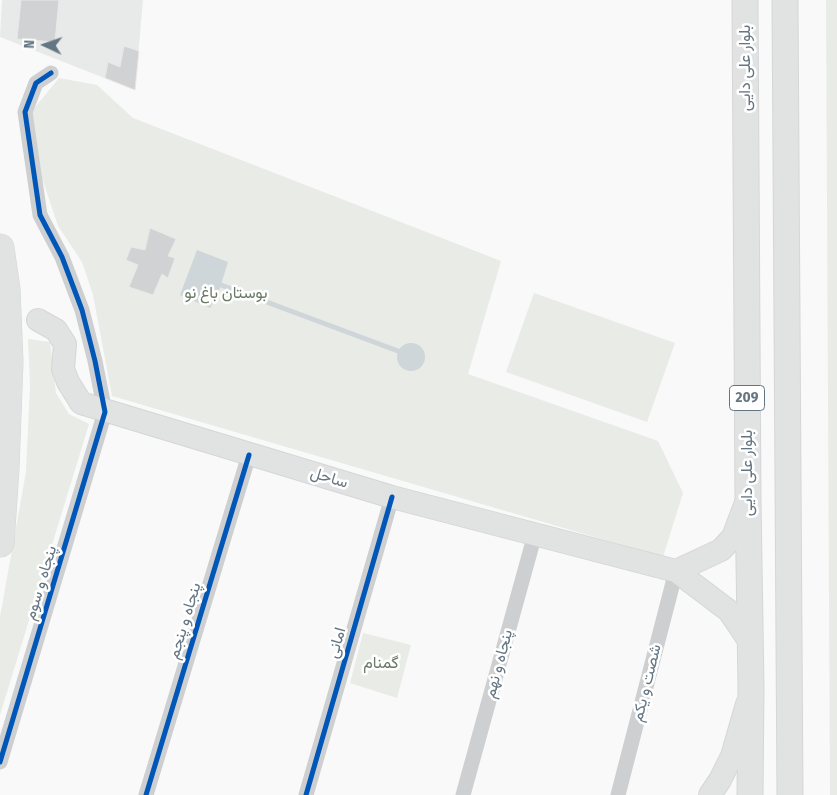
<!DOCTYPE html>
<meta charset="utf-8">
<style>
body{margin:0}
#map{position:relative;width:837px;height:795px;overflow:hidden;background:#f9f9f9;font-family:"Fira Sans Condensed",sans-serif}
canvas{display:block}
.north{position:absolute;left:20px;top:20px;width:50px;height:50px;-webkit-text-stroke:4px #fff;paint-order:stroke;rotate:273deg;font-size:14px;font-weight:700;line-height:20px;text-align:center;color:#657683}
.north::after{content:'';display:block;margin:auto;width:18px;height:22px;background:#657683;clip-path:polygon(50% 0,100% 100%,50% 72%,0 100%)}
</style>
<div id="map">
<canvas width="837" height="795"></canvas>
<div class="north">N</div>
</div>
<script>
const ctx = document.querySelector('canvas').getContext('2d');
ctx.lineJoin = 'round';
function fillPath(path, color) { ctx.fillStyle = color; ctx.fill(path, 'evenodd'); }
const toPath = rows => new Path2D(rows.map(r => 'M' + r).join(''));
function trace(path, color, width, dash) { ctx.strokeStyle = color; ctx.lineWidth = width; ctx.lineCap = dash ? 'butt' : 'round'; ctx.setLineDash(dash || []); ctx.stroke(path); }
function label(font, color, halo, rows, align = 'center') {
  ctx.font = font + ' "Fira Sans Condensed",Vazirmatn,sans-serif'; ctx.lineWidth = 5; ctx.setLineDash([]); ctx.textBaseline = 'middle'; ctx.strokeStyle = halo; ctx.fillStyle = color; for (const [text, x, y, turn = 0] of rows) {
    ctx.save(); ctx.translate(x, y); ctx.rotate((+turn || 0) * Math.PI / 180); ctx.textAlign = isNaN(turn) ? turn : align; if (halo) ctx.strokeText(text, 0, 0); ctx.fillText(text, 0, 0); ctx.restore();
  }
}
fillPath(toPath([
 [2,0,143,0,135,90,0,37]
]), '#e8e9e9');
fillPath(toPath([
 [826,0,837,0,837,795,830,795],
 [59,78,97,85,133,118,501,261,468,374,658,441,683,493,663,557,112,396,93,295,82,262,58,226,42,178,32,111],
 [534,293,675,343,647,422,506,372],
 [28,339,50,342,56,393,69,414,89,424,0,715,0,617,26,472,30,386],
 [363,633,411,645,397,698,350,683]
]), '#e8ebe6');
fillPath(toPath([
 [197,250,228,262,218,294,210,308,180,295],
 '397 357a14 14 0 1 1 28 0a14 14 0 1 1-28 0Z'
]), '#ced6d9');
trace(toPath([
 [221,285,398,351]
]), '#ced6d9', 5);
const building = toPath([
 [21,0,59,0,55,42,17,39,21,0],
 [124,46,139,51,135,90,105,78,108,62,120,67,124,46],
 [150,228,176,239,168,256,175,258,168,278,162,274,153,295,129,287,138,265,126,260,131,247,145,250,150,228]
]);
fillPath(building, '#d0d2d3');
trace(building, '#e8e8e8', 1);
const secondary = toPath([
 [38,320,56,330,65,344,63,369,68,382,81,403,392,497,676,571,729,611,750,642],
 [676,571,721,550,733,537,747,500],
 [710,795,720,780,732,756,747,704]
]);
const primary = toPath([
 [745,0,748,500,751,688,750,795],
 [785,0,790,795]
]);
const highway = toPath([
 [0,248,6,289,9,362,5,469,0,543]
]);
trace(secondary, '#d5d6d7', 24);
trace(primary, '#d5d6d7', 27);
trace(highway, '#d5d6d6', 29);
trace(toPath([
 [0,762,105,412,95,361,82,310,62,257,40,215,25,112,36,83,51,73],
 [146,795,249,455],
 [306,795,392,497],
 [463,795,535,534],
 [618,795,676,571]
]), '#cecfd0', 15);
trace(secondary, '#e1e2e2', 22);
trace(primary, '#e1e2e2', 25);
trace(highway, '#e1e2e2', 28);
trace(toPath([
 [0,762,105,412,95,361,82,310,62,257,40,215,25,112,36,83,51,73],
 [146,795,249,455],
 [306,795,392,497]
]), '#0057b8', 5);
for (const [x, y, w] of [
 [747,398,35]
]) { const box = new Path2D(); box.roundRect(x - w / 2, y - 12.5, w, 25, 4); ctx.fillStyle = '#fff'; ctx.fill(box); trace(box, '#657683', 1); }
label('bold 15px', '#657683', null, [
 ["209",747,398]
]);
label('16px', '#657683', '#fff', [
 ["بلوار علی دایی",746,68,-90],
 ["بلوار علی دایی",748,473,-90],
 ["ساحل",329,478,17],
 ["پنجاه و سوم",41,583,-73],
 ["پنجاه و پنجم",185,621,-73],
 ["امانی",337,643,-74],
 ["پنجاه و نهم",499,664,-75],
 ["شصت و یکم",647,683,-76]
]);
label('16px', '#687a64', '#fff', [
 ["بوستان باغ نو",226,294],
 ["گمنام",381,664]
]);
</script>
